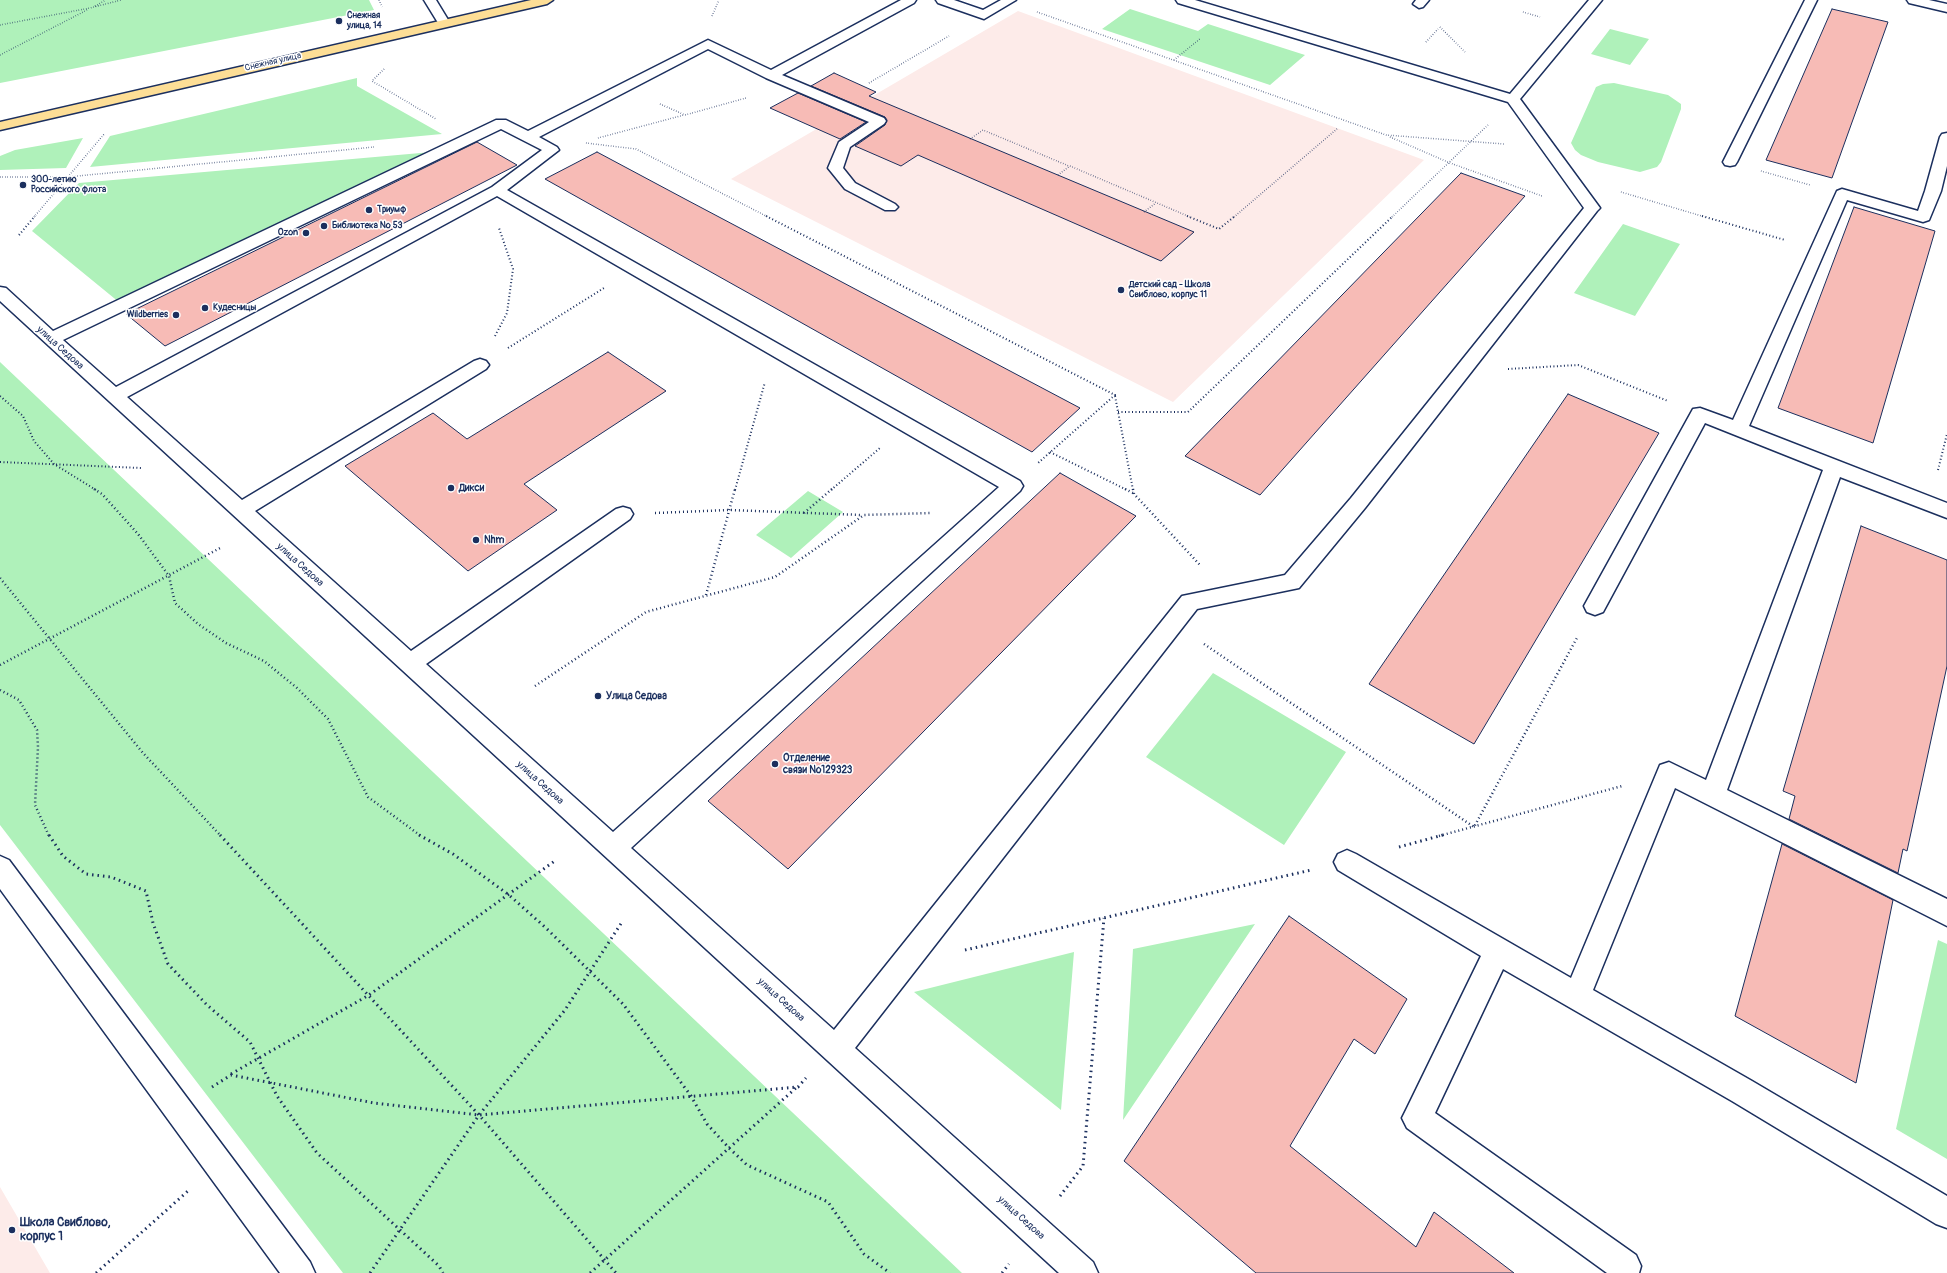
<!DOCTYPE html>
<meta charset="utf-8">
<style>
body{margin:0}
canvas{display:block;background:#fff}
</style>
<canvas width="1947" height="1273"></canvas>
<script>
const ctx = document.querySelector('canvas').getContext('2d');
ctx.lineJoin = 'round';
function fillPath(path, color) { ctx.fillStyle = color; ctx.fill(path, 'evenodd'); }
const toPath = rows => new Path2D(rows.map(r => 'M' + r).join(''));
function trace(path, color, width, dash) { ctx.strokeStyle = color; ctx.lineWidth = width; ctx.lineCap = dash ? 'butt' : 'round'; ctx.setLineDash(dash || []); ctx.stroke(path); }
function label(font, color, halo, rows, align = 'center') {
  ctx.font = font + ' Pangolin,sans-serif'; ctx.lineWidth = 3; ctx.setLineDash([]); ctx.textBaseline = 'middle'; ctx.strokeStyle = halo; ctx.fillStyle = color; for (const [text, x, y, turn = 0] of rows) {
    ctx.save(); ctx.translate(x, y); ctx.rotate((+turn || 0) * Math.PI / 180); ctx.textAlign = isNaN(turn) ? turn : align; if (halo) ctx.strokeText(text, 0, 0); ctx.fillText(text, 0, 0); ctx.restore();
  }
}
fillPath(toPath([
 [1018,11,1424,160,1173,402,731,179],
 [0,1187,50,1273,0,1273]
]), '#fdebe9');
fillPath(toPath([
 [0,0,369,0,374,10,0,83],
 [1130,9,1198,31,1208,24,1305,55,1270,85,1102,29],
 [1610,29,1649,39,1630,65,1591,54],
 [357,78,357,86,442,134,90,167,110,136],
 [1614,83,1668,95,1681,104,1681,109,1661,162,1657,167,1640,172,1598,162,1581,155,1575,150,1571,143,1596,87,1603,84],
 [83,138,66,168,0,170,0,156,15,150],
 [432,152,120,303,32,231,79,183],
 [1623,224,1680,244,1635,316,1574,293],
 [0,362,962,1273,343,1273,0,825],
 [808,491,843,512,791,558,756,535],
 [1213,673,1346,752,1284,845,1146,757],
 [1255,924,1123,1120,1133,949],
 [1938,940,1947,944,1947,1159,1896,1129],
 [1074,952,1061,1110,914,992]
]), '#aff1ba');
const building = toPath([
 [1832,9,1888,22,1832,178,1766,160,1832,9],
 [834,73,876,92,869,96,1194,232,1161,261,918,155,901,166,855,146,885,125,887,120,885,117,811,86,834,73],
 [798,93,866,122,840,139,770,108,798,93],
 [477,142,517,165,165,346,126,314,477,142],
 [597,152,685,199,1080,408,1032,452,545,179,597,152],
 [1461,173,1525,196,1260,495,1185,456,1461,173],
 [1854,207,1935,231,1873,443,1778,408,1854,207],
 [608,352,666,391,524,484,557,510,468,571,345,466,433,413,467,439,608,352],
 [1568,394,1659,433,1474,744,1369,684,1568,394],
 [1060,473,1136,516,788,869,708,801,1060,473],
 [1861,526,1947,560,1947,666,1907,851,1903,849,1898,873,1789,819,1795,796,1783,791,1861,526],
 [1782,844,1893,900,1856,1083,1735,1016,1782,844],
 [1289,916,1407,999,1375,1054,1354,1039,1290,1146,1416,1247,1434,1212,1514,1273,1256,1273,1124,1161,1289,916]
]);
fillPath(building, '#f7bbb6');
trace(building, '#1b2f5e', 1);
const minor = toPath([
 [424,0,436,0,450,23,448,26,440,26,424,0],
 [901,0,916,0,914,3,782,75,884,118,886,121,884,124,850,147,843,168,855,183,895,204,898,207,895,210,885,210,845,189,828,168,839,142,869,122,766,78,708,49,539,137,557,147,559,150,507,190,1020,481,1023,486,1020,491,631,848,834,1030,1182,596,1285,575,1351,498,1584,208,1508,102,1178,3,1176,0,1195,0,1510,94,1589,0,1602,0,1520,99,1600,208,1597,211,1365,508,1299,588,1197,609,855,1048,1093,1262,1098,1273,1059,1273,0,301,0,287,6,288,53,331,496,120,506,120,528,131,708,40,771,70,901,0],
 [501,129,542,150,492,187,116,387,63,340,501,129],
 [497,196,999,487,613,832,426,664,630,519,633,514,630,509,623,507,616,509,411,651,255,511,486,369,489,365,486,361,480,359,474,361,242,500,127,397,497,196],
 [936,0,954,0,983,10,1001,0,1016,0,984,19,938,3,936,0],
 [1416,0,1429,0,1423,7,1419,8,1413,4,1416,0],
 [1805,0,1817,0,1737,162,1735,165,1730,166,1725,165,1723,162,1805,0],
 [1907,0,1929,0,1947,4,1947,12,1909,3,1907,0],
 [1947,133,1947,166,1941,191,1929,220,1923,222,1847,200,1749,426,1947,503,1947,518,1840,477,1727,790,1947,899,1947,926,1675,788,1593,990,1752,1081,1947,1196,1947,1228,1936,1224,1732,1101,1503,969,1435,1113,1636,1255,1641,1266,1639,1273,1607,1273,1407,1128,1402,1118,1407,1108,1481,956,1338,870,1334,862,1338,854,1347,850,1356,854,1571,978,1660,765,1669,762,1706,780,1823,470,1705,423,1603,612,1595,615,1587,612,1584,606,1693,409,1700,408,1733,420,1837,191,1842,189,1918,211,1925,191,1940,137,1942,134,1947,133],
 [0,856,9,860,310,1262,315,1273,280,1273,0,889,0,856]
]);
const major = toPath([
 [531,0,553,0,547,4,0,130,0,122,531,0]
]);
trace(minor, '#1b2f5e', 3);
trace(major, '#1b2f5e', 3);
trace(toPath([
 [379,0,382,7],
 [95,6,106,0],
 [1037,12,1386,135,1504,144],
 [1523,12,1540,17],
 [712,16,719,0],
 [0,25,90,8,121,0],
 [1440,27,1465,52],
 [1426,42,1438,29],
 [0,55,87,10],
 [1174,60,1201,38],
 [384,69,372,81,436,119],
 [869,83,949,36],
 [660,104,685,115,746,98],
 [1390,137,1450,163,1542,196],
 [598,138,684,115],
 [970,139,983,130,1069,166],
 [586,143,636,149,768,217],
 [1761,171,1810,185],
 [1058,175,1070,166,1190,217],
 [0,177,68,177,374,147],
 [1621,192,1705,217],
 [1144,212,1156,203],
 [34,217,105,133],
 [1234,217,1338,128],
 [1392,217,1489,124]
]), '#1b2f5e', 1.5, [0.5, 2]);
trace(toPath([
 [766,216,1115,395,1038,463],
 [1187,216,1219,229,1235,216],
 [1702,216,1785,240],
 [19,235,35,216],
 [495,336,507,313,513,269,499,228],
 [508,348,604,288],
 [1508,369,1578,365,1668,401],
 [0,396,23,416,34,441,54,464,96,490],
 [1115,396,1133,490],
 [1118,412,1188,412,1393,216],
 [1050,452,1127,490],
 [0,462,141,468],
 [1938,470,1947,434],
 [735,490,765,382],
 [831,490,880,448]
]), '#1b2f5e', 2, [1, 2.5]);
trace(toPath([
 [94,489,102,494,138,534,169,576,175,603,198,624,226,643,264,661,297,688,328,719,368,797,421,836],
 [1125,489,1133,493],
 [1133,489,1134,494,1200,565],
 [655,513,729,510,862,515],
 [804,513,832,489],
 [0,578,143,753,221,836],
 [706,595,735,489],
 [1204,644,1474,827,1578,636],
 [0,665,222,547],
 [535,686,646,612,775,577,864,515,930,513],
 [0,690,19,700,37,730,38,747,35,805,49,836],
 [1439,836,1622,786]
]), '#1b2f5e', 2.5, [1, 3]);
trace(toPath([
 [49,835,63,856,86,874,111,877,146,891,153,923,168,964,207,1005,250,1042,277,1096,317,1153,439,1266,443,1273],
 [220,835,479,1115,616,1273],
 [419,835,453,854,509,895,546,928,623,1004,691,1096,707,1124,729,1148,747,1165,828,1202,864,1254,890,1273],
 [1399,847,1443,835],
 [965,950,1311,870],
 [231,1074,369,995,556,860],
 [212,1087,231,1075,374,1103,479,1115,798,1087,806,1078],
 [1060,1196,1083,1166,1104,918],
 [96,1273,188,1191],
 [370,1273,479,1115,565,1010,622,922],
 [590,1273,797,1087],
 [1002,1273,1009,1264]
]), '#1b2f5e', 3, [1.5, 4]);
fillPath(minor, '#fff');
fillPath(major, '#fdde96');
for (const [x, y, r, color] of [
 [339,21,4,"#1b2f5e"],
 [23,185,4,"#1b2f5e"],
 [369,210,4,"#1b2f5e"],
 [324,226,4,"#1b2f5e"],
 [306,233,4,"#1b2f5e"],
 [1121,290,4,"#1b2f5e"],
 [205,308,4,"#1b2f5e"],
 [176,315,4,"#1b2f5e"],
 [451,488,4,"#1b2f5e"],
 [476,540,4,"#1b2f5e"],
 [598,696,4,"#1b2f5e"],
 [775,764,4,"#1b2f5e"],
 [12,1230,4,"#1b2f5e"]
]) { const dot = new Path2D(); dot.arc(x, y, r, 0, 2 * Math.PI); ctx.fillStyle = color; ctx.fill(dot); trace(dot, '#fff', 1.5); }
label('bold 9px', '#1b2f5e', '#fff', [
 ["Снежная",347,16],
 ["улица, 14",347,26],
 ["300-летию",31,180],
 ["Российского флота",31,190],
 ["Триумф",377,210],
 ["Библиотека № 53",332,226],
 ["Ozon",298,233,"right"],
 ["Детский сад - Школа",1129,285],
 ["Свиблово, корпус 11",1129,295],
 ["Кудесницы",213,308],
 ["Wildberries",168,315,"right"]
], 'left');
label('9px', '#1b2f5e', '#fff', [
 ["Снежная улица",273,62,-13]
]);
label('10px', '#1b2f5e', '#fff', [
 ["улица Седова",60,348,42],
 ["улица Седова",300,565,42],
 ["улица Седова",540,783,42],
 ["улица Седова",781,1000,42],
 ["улица Седова",1021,1218,42]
]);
label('bold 10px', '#1b2f5e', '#fff', [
 ["Дикси",459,488],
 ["Nhm",484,540],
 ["Улица Седова",606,696],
 ["Отделение",783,758],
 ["связи №129323",783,770]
], 'left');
label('bold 12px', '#1b2f5e', '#fff', [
 ["Школа Свиблово,",20,1223],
 ["корпус 1",20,1237]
], 'left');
</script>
